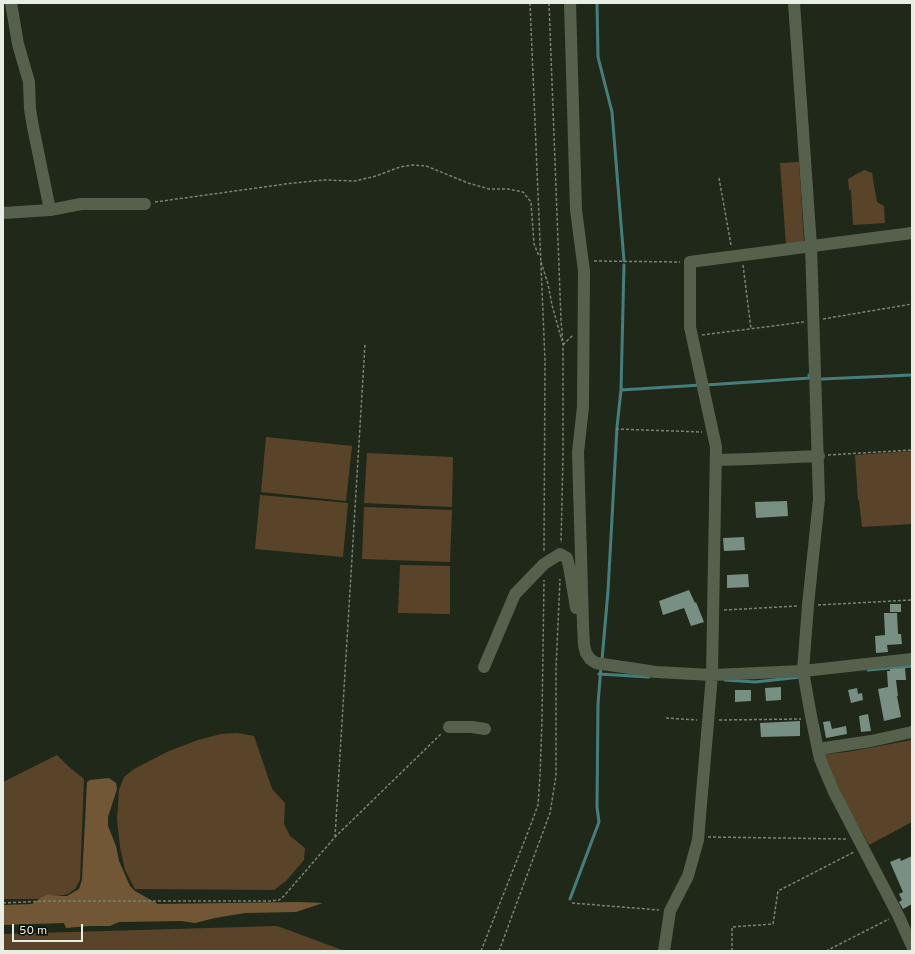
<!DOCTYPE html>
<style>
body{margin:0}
#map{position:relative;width:915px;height:954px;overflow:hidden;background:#202919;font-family:Overpass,sans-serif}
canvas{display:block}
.frame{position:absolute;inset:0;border:4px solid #e8eee3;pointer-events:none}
.scale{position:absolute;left:12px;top:924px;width:71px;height:18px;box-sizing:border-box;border:2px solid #e8eee3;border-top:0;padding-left:5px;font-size:12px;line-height:14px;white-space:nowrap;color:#e8eee3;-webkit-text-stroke:3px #0c1009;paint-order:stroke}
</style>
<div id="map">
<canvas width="915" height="954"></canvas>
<div class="frame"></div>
<div class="scale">50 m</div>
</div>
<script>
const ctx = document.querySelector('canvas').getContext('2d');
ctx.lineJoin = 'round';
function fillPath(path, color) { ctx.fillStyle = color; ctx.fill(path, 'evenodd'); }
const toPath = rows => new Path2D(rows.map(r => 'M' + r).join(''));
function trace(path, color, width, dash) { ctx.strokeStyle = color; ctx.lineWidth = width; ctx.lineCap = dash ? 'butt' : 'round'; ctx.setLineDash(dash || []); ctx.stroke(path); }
fillPath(toPath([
 [799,162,804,243,786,245,780,163],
 [864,170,872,173,877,202,884,206,885,223,853,225,851,190,849,190,848,179],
 [266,437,352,446,346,501,261,492],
 [912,451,912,524,862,527,859,500,858,500,855,455],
 [367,453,453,457,452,507,364,503],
 [260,495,348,503,343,557,255,549],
 [364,507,452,510,450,562,362,559],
 [400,565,450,566,450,614,398,613],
 [238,733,254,736,272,789,285,803,284,824,290,836,305,848,304,860,286,881,274,890,135,889,125,870,120,847,117,819,119,790,124,777,134,769,169,751,198,740,221,734],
 [912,740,912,822,869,845,843,798,824,754,847,752],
 [57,755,68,766,84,779,80,880,75,889,68,894,43,899,3,899,3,782],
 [277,926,345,951,3,951,3,934]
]), '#59442a');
fillPath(toPath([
 [109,778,116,783,117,789,108,817,108,826,116,846,119,861,130,886,135,891,158,904,298,902,323,903,296,912,245,913,215,918,195,923,181,921,119,922,110,926,89,926,66,928,64,923,3,925,3,905,32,904,42,897,49,894,54,896,67,896,79,889,82,880,87,782,90,780]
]), '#725737');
trace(toPath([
 [597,3,598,57,612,112,624,261],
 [822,379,912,375],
 [706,385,810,378,809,375],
 [621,390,701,385],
 [602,660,608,591,617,427,621,390,624,265],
 [868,670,912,666],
 [599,674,649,677],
 [725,680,755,682,801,677],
 [570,899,599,822,597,807,598,704,601,666]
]), '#477e7d', 3);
fillPath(toPath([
 [787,501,788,516,756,518,755,502],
 [744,537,745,550,724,551,723,538],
 [748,574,749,587,727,588,727,575],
 [689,590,695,603,696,602,704,622,691,626,684,608,663,615,659,601],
 [890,604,901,604,901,612,890,612],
 [884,613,897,613,898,634,901,634,902,644,887,645,888,652,876,653,875,636,885,635],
 [905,668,906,680,896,680,898,696,897,696,901,717,884,721,878,689,888,687,887,671,890,671,890,669],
 [781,687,781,700,766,701,765,688],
 [857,688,858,694,862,693,863,700,851,703,848,690],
 [735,690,751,690,751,701,735,702],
 [868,714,871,731,861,732,859,716],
 [800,721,800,736,761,737,760,723],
 [830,721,832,729,846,726,847,734,826,738,823,722],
 [912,856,912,904,903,909,899,902,902,900,899,894,903,892,890,862,900,858,901,861]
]), '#788f83');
trace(toPath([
 [530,3,545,361,544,552],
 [549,3,561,320,563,345,563,456,561,543],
 [719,178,731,245],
 [155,202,293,183,325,180,355,181,376,176,400,167,413,165,426,166,468,183,489,189,508,189,523,192,531,202,534,244,539,256],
 [594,261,680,262],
 [541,262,548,284,552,305,562,341],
 [743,265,751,329],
 [823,319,912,304],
 [702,335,804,322],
 [563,345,573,335],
 [616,429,702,432],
 [828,455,912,450],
 [818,605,912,600],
 [724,610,798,606],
 [666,718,697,720],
 [719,720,801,719],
 [335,837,365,344],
 [708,837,847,839],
 [3,903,45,901,270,901,279,900,284,896,335,837,441,734],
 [572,903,659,910],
 [481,951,528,832,538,805,540,776,542,720,544,580],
 [499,951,550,813,556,776,556,669,560,579],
 [732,951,732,927,773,924,778,891,854,852],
 [826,951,889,919]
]), '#7b8375', 1.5, [3, 2]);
trace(toPath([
 [11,3,18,44,29,82,30,109,33,127,50,210],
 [570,3,576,210,584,271,583,407,578,452,583,625,584,645,586,653,590,659,596,663,656,672,712,675,803,671,912,659],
 [794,3,811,246,819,499,808,605,803,671,811,716,820,759,834,792,898,915,912,946],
 [3,213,50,210,81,204,145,204],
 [716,460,750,459,819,456],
 [484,667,515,594,544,564,560,554,567,558,569,566,576,608],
 [449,727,472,727,485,729],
 [818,749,871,741,912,732],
 [664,951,670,911,688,876,698,840,712,675,716,447,690,327,690,262,912,233]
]), '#55604d', 12);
</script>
